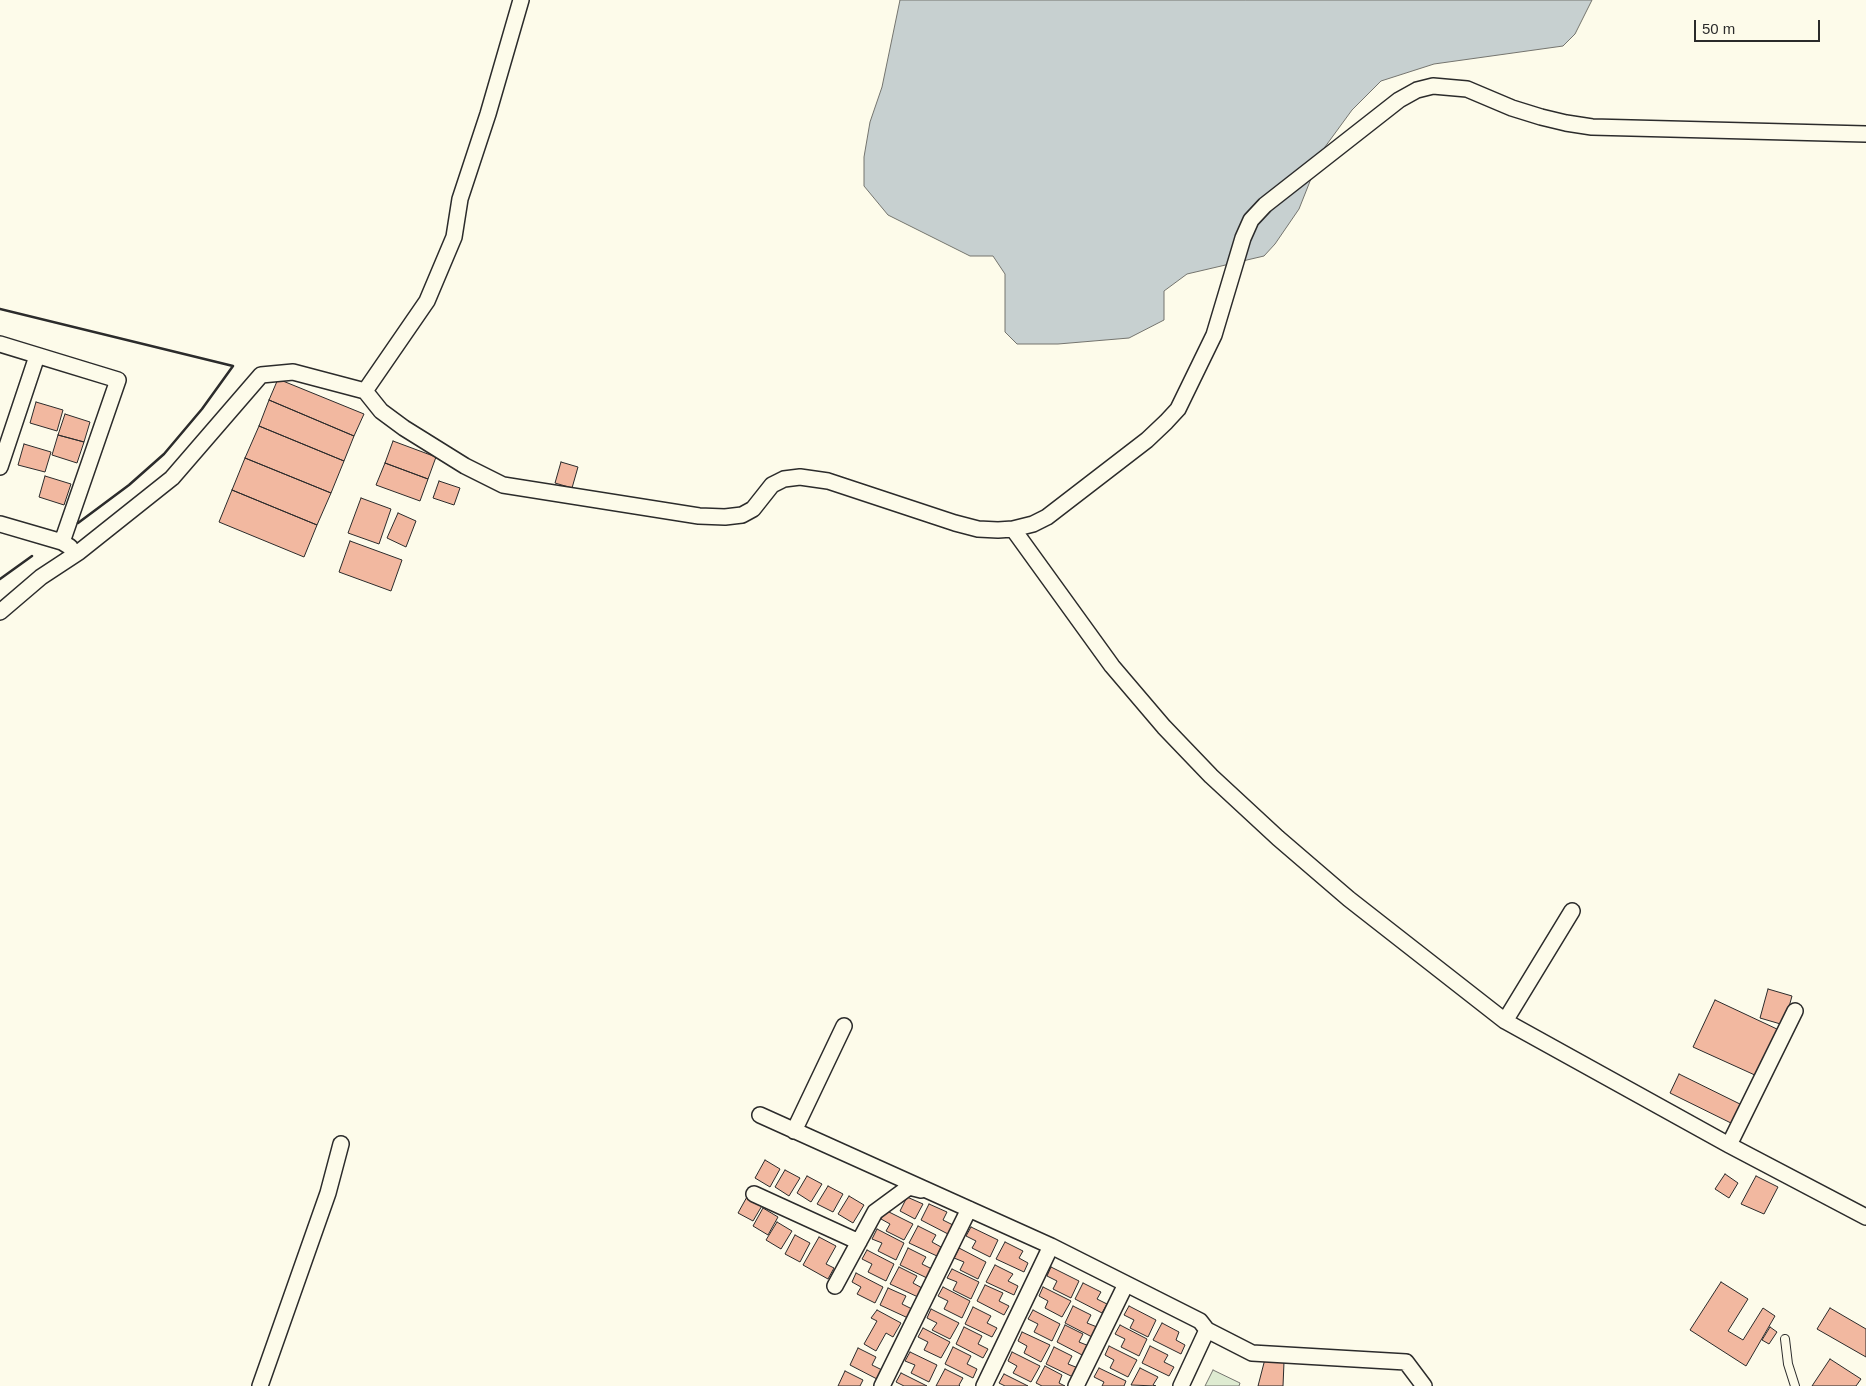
<!DOCTYPE html>
<style>
body{margin:0}
#map{position:relative;width:1866px;height:1386px;overflow:hidden;background:#fdfbea;font-family:Arial,sans-serif}
canvas{display:block}
.scale{position:absolute;left:1694px;top:20px;width:126px;height:22px;box-sizing:border-box;border:2px solid #2b2b2b;border-top:0;padding-left:6px;font-size:15px;line-height:18px;white-space:nowrap;color:#2b2b2b;-webkit-text-stroke:4px #fdfbea;paint-order:stroke}
</style>
<div id="map">
<canvas width="1866" height="1386"></canvas>
<div class="scale">50 m</div>
</div>
<script>
const ctx = document.querySelector('canvas').getContext('2d');
ctx.lineJoin = 'round';
function fillPath(path, color) { ctx.fillStyle = color; ctx.fill(path, 'evenodd'); }
const toPath = rows => new Path2D(rows.map(r => 'M' + r).join(''));
function trace(path, color, width, dash) { ctx.strokeStyle = color; ctx.lineWidth = width; ctx.lineCap = dash ? 'butt' : 'round'; ctx.setLineDash(dash || []); ctx.stroke(path); }
const green = toPath([
 [1213,1370,1240,1383,1239,1386,1205,1386,1213,1370]
]);
fillPath(green, '#deebd1');
trace(green, '#74746e', 1);
const water = toPath([
 [900,0,1592,0,1575,34,1563,46,1434,64,1381,81,1352,110,1322,151,1299,209,1275,244,1264,256,1187,274,1164,291,1164,320,1129,338,1058,344,1017,344,1005,332,1005,274,993,256,970,256,888,215,864,186,864,157,870,122,882,87,900,0]
]);
fillPath(water, '#c7d0d0');
trace(water, '#74746e', 1);
const building = toPath([
 [278,379,364,414,354,436,269,400,278,379],
 [269,400,354,436,344,461,259,426,269,400],
 [36,402,63,410,57,431,30,423,36,402],
 [65,414,90,422,84,442,58,435,65,414],
 [259,426,344,461,331,493,245,458,259,426],
 [58,435,84,442,77,463,52,455,58,435],
 [393,441,436,457,428,479,385,463,393,441],
 [24,444,51,452,45,472,18,465,24,444],
 [245,458,331,493,317,525,232,490,245,458],
 [561,462,578,467,572,488,555,483,561,462],
 [385,463,428,479,420,501,376,485,385,463],
 [45,476,71,484,64,505,39,497,45,476],
 [439,481,460,488,454,505,433,498,439,481],
 [232,490,317,525,304,557,219,522,232,490],
 [361,498,391,509,379,544,348,533,361,498],
 [398,513,416,521,406,547,387,538,398,513],
 [350,541,402,560,391,591,339,572,350,541],
 [1768,989,1792,996,1784,1025,1760,1018,1768,989],
 [1715,1000,1779,1030,1757,1076,1693,1047,1715,1000],
 [1679,1074,1744,1106,1735,1125,1670,1093,1679,1074],
 [765,1160,780,1169,770,1187,755,1178,765,1160],
 [785,1170,800,1178,789,1196,775,1187,785,1170],
 [1725,1174,1738,1183,1729,1198,1715,1189,1725,1174],
 [807,1176,822,1184,811,1202,797,1193,807,1176],
 [1756,1176,1778,1187,1764,1214,1741,1204,1756,1176],
 [828,1186,843,1194,833,1212,817,1204,828,1186],
 [748,1195,763,1204,753,1221,738,1213,748,1195],
 [849,1196,864,1205,853,1223,838,1214,849,1196],
 [907,1197,923,1204,915,1219,900,1211,907,1197],
 [929,1204,947,1212,943,1220,953,1225,948,1234,921,1220,929,1204],
 [763,1208,778,1217,768,1235,753,1226,763,1208],
 [885,1210,913,1224,904,1240,886,1231,890,1224,881,1219,885,1210],
 [777,1222,792,1231,781,1249,766,1240,777,1222],
 [918,1226,936,1235,932,1242,941,1247,937,1256,909,1243,918,1226],
 [971,1227,998,1240,990,1257,972,1248,976,1241,966,1236,971,1227],
 [877,1229,904,1243,896,1260,878,1251,882,1243,872,1239,877,1229],
 [795,1235,810,1243,800,1262,785,1254,795,1235],
 [819,1237,836,1246,826,1264,834,1268,828,1279,803,1265,819,1237],
 [1005,1242,1023,1251,1019,1258,1028,1263,1024,1272,996,1259,1005,1242],
 [908,1248,926,1257,922,1264,932,1269,927,1278,900,1265,908,1248],
 [959,1248,986,1262,978,1279,960,1270,964,1262,954,1258,959,1248],
 [867,1250,894,1264,886,1281,868,1272,872,1264,862,1259,867,1250],
 [995,1265,1013,1274,1008,1281,1018,1286,1014,1295,986,1282,995,1265],
 [899,1267,917,1276,913,1283,922,1288,918,1297,890,1284,899,1267],
 [1051,1267,1079,1281,1071,1298,1053,1289,1057,1281,1047,1276,1051,1267],
 [952,1269,979,1282,971,1299,953,1290,957,1282,947,1278,952,1269],
 [856,1273,883,1287,875,1303,857,1294,861,1287,852,1282,856,1273],
 [1721,1282,1748,1299,1728,1331,1743,1340,1763,1308,1775,1316,1746,1366,1690,1330,1721,1282],
 [1083,1283,1101,1292,1097,1299,1107,1304,1102,1313,1075,1299,1083,1283],
 [985,1285,1003,1293,999,1301,1009,1306,1004,1315,977,1301,985,1285],
 [943,1287,970,1301,962,1318,944,1309,948,1301,938,1296,943,1287],
 [1043,1287,1071,1301,1062,1317,1045,1308,1048,1301,1039,1296,1043,1287],
 [888,1288,906,1296,902,1304,912,1309,908,1318,880,1305,888,1288],
 [1073,1306,1091,1315,1087,1323,1097,1327,1092,1337,1065,1323,1073,1306],
 [1129,1306,1156,1320,1148,1337,1130,1328,1134,1320,1124,1315,1129,1306],
 [973,1307,991,1316,987,1323,997,1328,992,1337,965,1324,973,1307],
 [1830,1308,1866,1329,1866,1357,1817,1329,1830,1308],
 [931,1309,959,1323,950,1339,932,1330,937,1323,927,1318,931,1309],
 [877,1310,901,1323,893,1337,886,1333,876,1351,864,1344,877,1321,871,1318,877,1310],
 [1033,1310,1060,1324,1052,1341,1034,1332,1038,1324,1028,1319,1033,1310],
 [1162,1323,1179,1332,1176,1340,1185,1345,1181,1354,1153,1340,1162,1323],
 [1065,1325,1083,1334,1079,1342,1089,1346,1084,1356,1057,1342,1065,1325],
 [1120,1325,1147,1339,1139,1356,1121,1347,1125,1339,1115,1334,1120,1325],
 [964,1327,982,1336,978,1344,988,1349,983,1358,956,1344,964,1327],
 [1770,1327,1777,1332,1769,1344,1762,1340,1770,1327],
 [923,1328,950,1342,941,1358,924,1350,928,1342,918,1337,923,1328],
 [1022,1332,1050,1345,1041,1362,1024,1353,1027,1346,1018,1341,1022,1332],
 [1109,1346,1137,1360,1128,1377,1110,1368,1114,1360,1105,1355,1109,1346],
 [1150,1346,1168,1355,1164,1362,1174,1367,1169,1376,1142,1363,1150,1346],
 [953,1347,971,1356,967,1364,977,1369,973,1378,945,1364,953,1347],
 [1054,1347,1072,1356,1068,1364,1078,1368,1073,1377,1046,1364,1054,1347],
 [858,1348,876,1357,872,1365,882,1370,877,1379,850,1365,858,1348],
 [910,1352,937,1365,929,1382,911,1373,915,1365,905,1361,910,1352],
 [1012,1352,1040,1366,1031,1382,1013,1373,1017,1366,1008,1361,1012,1352],
 [1265,1359,1284,1362,1283,1386,1258,1386,1265,1359],
 [1830,1359,1861,1379,1856,1386,1812,1386,1830,1359],
 [1045,1366,1062,1375,1059,1383,1065,1386,1042,1386,1036,1383,1045,1366],
 [1099,1368,1126,1381,1124,1386,1102,1386,1104,1382,1094,1377,1099,1368],
 [1140,1368,1158,1377,1153,1385,1156,1386,1131,1385,1140,1368],
 [945,1369,963,1378,959,1385,960,1386,936,1386,945,1369],
 [845,1371,863,1380,860,1386,838,1386,845,1371],
 [901,1373,927,1386,904,1386,896,1382,901,1373],
 [1004,1374,1028,1386,1005,1386,999,1383,1004,1374]
]);
fillPath(building, '#f2b8a0');
trace(building, '#2b2b2b', 1);
const lane = toPath([
 [1785,1339,1788,1364,1795,1386]
]);
const street = toPath([
 [0,344,118,380,62,542],
 [365,391,381,411,404,428,465,466,503,485,699,516,725,517,742,515,753,509,772,485,784,479,800,477,828,481,955,523,978,529,998,530,1013,529,1033,524,1047,517,1147,440,1166,422,1178,409,1214,335,1243,238,1251,220,1265,205,1399,100,1417,90,1433,86,1467,89,1512,108,1541,117,1566,123,1592,127,1866,134],
 [0,467,37,356],
 [0,524,62,542,70,547],
 [1013,529,1112,666,1164,727,1211,776,1278,838,1349,899,1505,1021,1729,1145,1866,1217],
 [0,612,41,577,79,552,172,478,261,375,293,372,365,391,427,301,454,237,460,199,488,114,521,0],
 [1505,1021,1572,911],
 [760,1115,1051,1246,1200,1321,1207,1330,1252,1353,1406,1362,1424,1386],
 [794,1131,844,1026],
 [1729,1145,1795,1011],
 [754,1194,859,1242],
 [835,1286,875,1212,909,1187,921,1190],
 [260,1386,328,1193,341,1144],
 [882,1386,969,1209],
 [984,1386,1051,1246],
 [1076,1386,1126,1284],
 [1181,1386,1207,1330]
]);
trace(lane, '#2b2b2b', 10);
trace(street, '#2b2b2b', 18);
trace(lane, '#fdfbea', 8);
trace(street, '#fdfbea', 15);
trace(toPath([
 [0,309,233,366,202,409,164,454,129,485,78,523],
 [0,579,32,556]
]), '#2b2b2b', 2.5);
</script>
